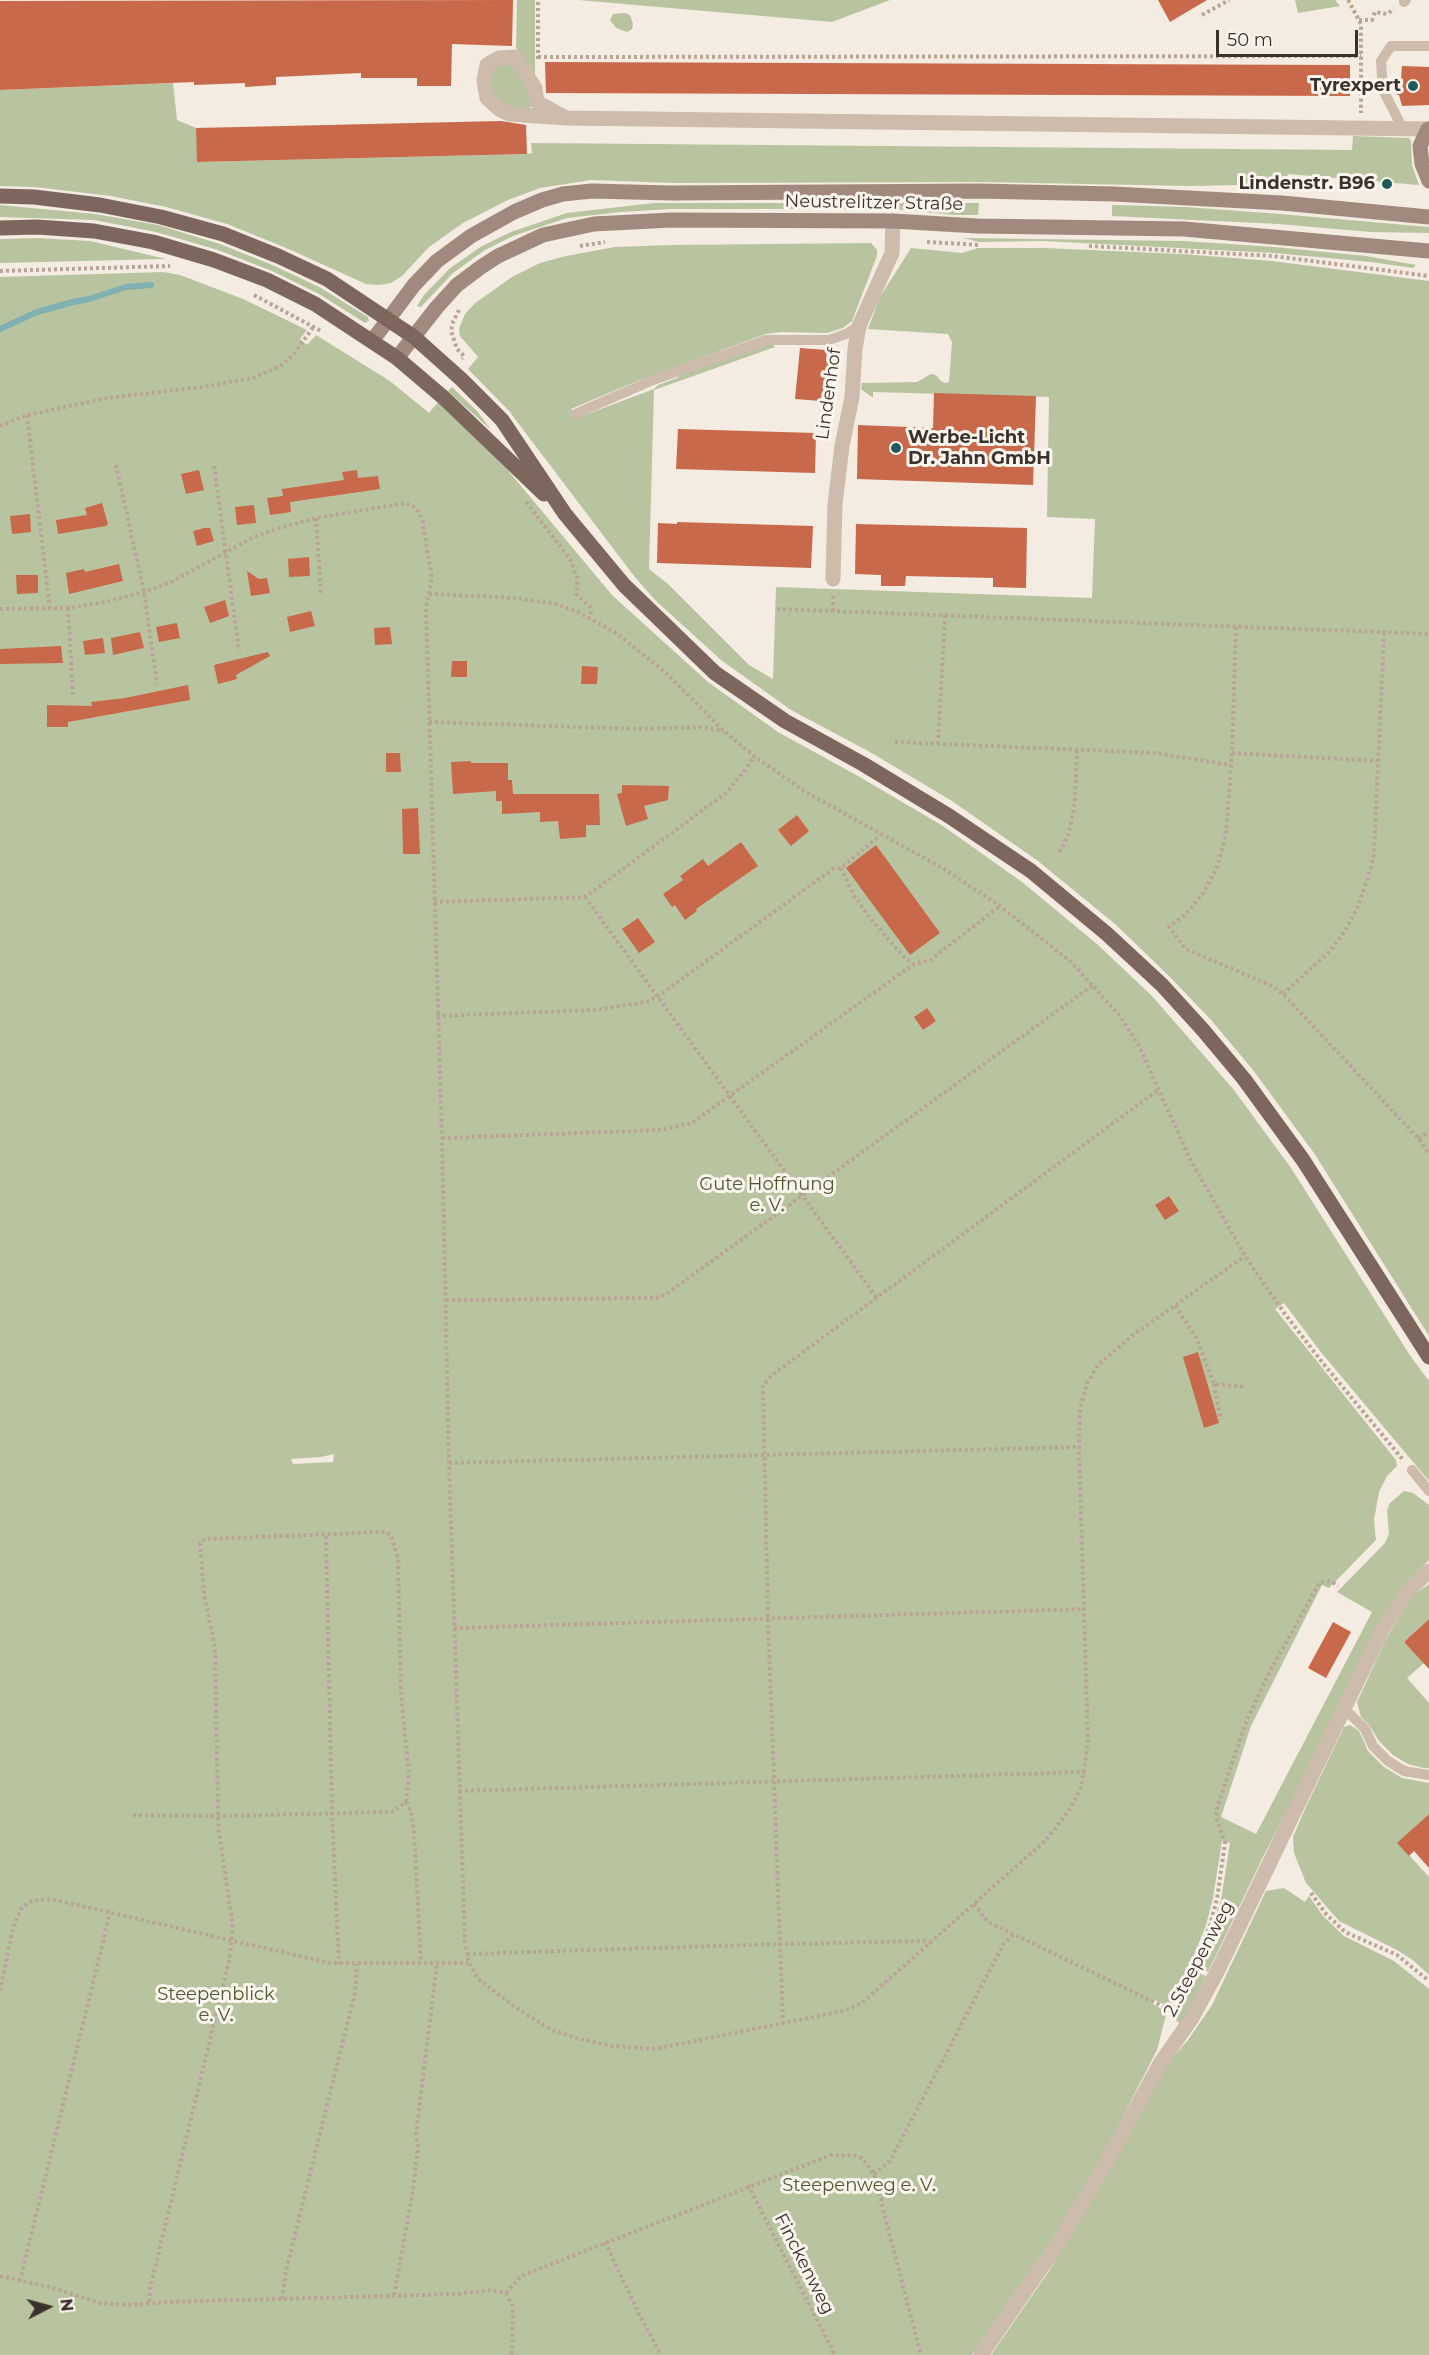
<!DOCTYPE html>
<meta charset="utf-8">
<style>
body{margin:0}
#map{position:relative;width:1429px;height:2355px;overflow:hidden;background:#f4ebe1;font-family:Montserrat,sans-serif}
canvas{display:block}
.north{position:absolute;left:18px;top:2277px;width:60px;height:60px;-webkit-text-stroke:4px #fbf5ee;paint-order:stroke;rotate:84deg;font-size:16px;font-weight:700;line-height:24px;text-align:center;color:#3b302b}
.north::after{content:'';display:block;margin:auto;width:21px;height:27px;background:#3b302b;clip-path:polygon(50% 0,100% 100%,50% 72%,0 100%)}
.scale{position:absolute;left:1216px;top:30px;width:142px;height:27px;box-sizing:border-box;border:3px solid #3b302b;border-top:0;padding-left:8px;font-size:18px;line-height:21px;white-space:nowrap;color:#3b302b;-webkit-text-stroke:4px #fbf5ee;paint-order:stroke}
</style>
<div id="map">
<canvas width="1429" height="2355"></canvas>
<div class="north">N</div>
<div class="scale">50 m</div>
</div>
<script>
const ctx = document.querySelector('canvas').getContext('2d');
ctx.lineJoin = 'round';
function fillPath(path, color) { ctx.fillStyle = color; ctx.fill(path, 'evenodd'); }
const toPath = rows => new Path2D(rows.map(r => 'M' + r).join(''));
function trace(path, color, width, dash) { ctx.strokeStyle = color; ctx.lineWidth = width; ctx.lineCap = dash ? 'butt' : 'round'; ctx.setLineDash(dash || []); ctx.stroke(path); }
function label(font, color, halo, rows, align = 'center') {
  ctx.font = font + ' Montserrat,sans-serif'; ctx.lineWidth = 6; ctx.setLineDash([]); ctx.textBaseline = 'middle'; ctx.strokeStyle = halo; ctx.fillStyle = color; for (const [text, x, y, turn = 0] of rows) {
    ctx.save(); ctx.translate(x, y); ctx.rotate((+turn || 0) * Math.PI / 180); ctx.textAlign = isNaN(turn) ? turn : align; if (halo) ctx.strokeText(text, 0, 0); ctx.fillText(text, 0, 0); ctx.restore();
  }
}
fillPath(toPath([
 [517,0,535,0,535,77,516,48],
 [578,0,890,0,832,22],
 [1295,0,1335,0,1340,6,1298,13],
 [625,13,630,15,633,24,632,29,627,32,616,28,610,20,613,14],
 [501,65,510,65,516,68,530,89,533,103,531,107,526,109,510,109,492,95,490,82,493,69],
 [173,83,177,120,196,128,198,162,527,154,532,153,531,143,1352,150,1353,136,1409,138,1411,141,1412,165,1419,185,1288,174,1287,184,1192,186,979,182,673,183,591,180,540,188,508,200,463,223,429,247,402,276,391,283,379,285,366,284,284,247,227,224,166,207,111,196,35,187,0,186,0,90],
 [654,203,979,203,978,215,954,215,896,209,670,209,621,212,567,218,513,236,485,250,453,273,421,307,417,306,424,295,449,269,482,246,511,232,567,213],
 [0,205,95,214,158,225,220,244,275,266,321,288,368,317,369,321,365,323,319,294,272,271,218,250,156,232,94,220,0,217],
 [1112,205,1186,207,1280,214,1429,227,1429,233,1370,232,1279,224,1112,216],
 [37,238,90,241,166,259,0,263,0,239],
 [963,238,1183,241,1275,247,1366,256,1416,265,1413,268,1371,262,1274,253,1044,241,979,242],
 [871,243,877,250,877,256,852,321,843,328,827,333,781,332,766,334,640,380,571,409,574,419,654,389,658,385,677,378,681,374,763,345,773,345,775,347,654,390,649,569,668,584,749,665,773,679,776,587,1092,598,1095,519,1047,517,1049,397,873,392,873,398,861,389,862,383,917,382,931,374,936,375,941,381,945,383,949,382,952,342,948,334,868,329,880,297,911,248,962,253,978,248,1044,248,1182,254,1272,261,1429,281,1429,1336,1314,1153,1253,1070,1212,1021,1169,976,1115,924,1038,861,952,801,870,752,791,710,721,660,655,600,634,576,509,411,468,369,478,357,460,336,459,329,465,314,474,304,512,277,540,263,566,256,615,247,671,245],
 [163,272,180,275,243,299,307,330,300,339,307,345,316,335,390,381,429,413,438,402,506,468,612,595,708,682,778,732,858,776,943,826,1022,882,1097,944,1152,996,1234,1090,1291,1168,1411,1357,1429,1381,1429,1481,1320,1351,1284,1303,1275,1309,1396,1460,1397,1466,1387,1476,1379,1492,1374,1520,1376,1540,1329,1588,1322,1585,1251,1726,1221,1817,1256,1834,1372,1612,1337,1592,1385,1543,1389,1534,1387,1510,1390,1503,1404,1491,1413,1493,1429,1505,1429,1560,1403,1586,1261,1861,1208,1972,1197,1967,1221,1900,1230,1843,1222,1841,1213,1898,1206,1925,1190,1966,1171,2006,1167,2006,1153,1999,1151,2003,1165,2011,1166,2015,1157,2050,1101,2159,1053,2238,972,2355,0,2355,0,277],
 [334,1454,333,1462,293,1464,291,1459,321,1457],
 [452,387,478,412,491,430,448,391],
 [1429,1584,1429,1619,1404,1642,1424,1663,1407,1678,1429,1703,1429,1768,1423,1768,1408,1764,1393,1755,1379,1741,1369,1725,1361,1717,1357,1702,1386,1639,1413,1595],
 [1350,1725,1359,1731,1368,1751,1384,1767,1402,1778,1429,1783,1429,1814,1398,1843,1429,1877,1429,1975,1414,1961,1397,1950,1339,1921,1306,1883,1294,1853,1293,1837,1305,1809,1344,1727],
 [1284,1888,1305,1902,1309,1896,1323,1916,1344,1936,1394,1961,1429,1989,1429,2355,991,2355,1049,2271,1112,2166,1165,2066,1188,2040,1212,2005,1266,1891],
 [1195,1971,1206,1976,1187,2015,1182,2023,1179,2023,1174,2018,1174,2015]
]), '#b8c4a0');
trace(toPath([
 [0,329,37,312,73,302,89,299,126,287,151,285]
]), '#7fb0b2', 6);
fillPath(toPath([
 [513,0,512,46,452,44,451,86,417,86,417,78,361,78,361,73,276,77,276,85,245,87,245,83,194,85,194,82,0,90,0,1],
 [1158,0,1207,0,1170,22],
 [545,62,1350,65,1350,96,546,93],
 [1402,66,1429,67,1429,105,1402,106,1399,95,1397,95,1397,78,1401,78],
 [501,121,526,125,527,154,197,162,196,128],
 [800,348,827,350,826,361,833,362,830,393,822,392,821,401,795,399],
 [934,393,1036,396,1033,485,857,479,858,425,933,428],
 [678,429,816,433,815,473,676,469],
 [199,470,204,490,186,494,181,474],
 [357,470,358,478,378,476,380,489,290,502,291,512,270,515,267,498,283,496,282,489,344,480,342,472],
 [102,503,108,524,106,526,58,534,56,520,87,515,85,508],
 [254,505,256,523,237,525,235,507],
 [30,514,31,532,12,534,10,516],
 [677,522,813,526,811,568,657,563,658,523,677,524],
 [856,524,1027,528,1026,588,993,587,993,578,906,576,905,586,881,586,881,575,855,574],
 [204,528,210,528,214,541,197,546,193,531],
 [309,557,310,576,289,577,288,559],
 [119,564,123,581,69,594,66,573,84,569,85,572],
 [247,571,259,579,267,578,270,593,251,596],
 [16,575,38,575,38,593,17,594],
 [225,600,229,616,210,623,204,607],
 [311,611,315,626,290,632,287,617],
 [177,623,180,638,159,642,156,627],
 [390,627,392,644,375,645,374,628],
 [140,632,144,648,113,655,111,638],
 [103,638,105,653,85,655,83,641],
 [61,646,63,663,0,664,0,649],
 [268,652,270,656,236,675,237,679,218,684,214,665],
 [452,661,467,661,467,677,451,677],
 [582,666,598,667,597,684,581,684],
 [188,685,190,700,68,722,68,727,47,727,47,705,92,706,91,702,125,698],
 [386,753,400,753,401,772,386,772],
 [471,761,471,763,508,763,508,780,512,780,513,794,599,794,600,825,586,825,586,837,560,839,558,821,540,822,540,812,502,814,502,801,496,801,496,791,453,794,451,762],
 [622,785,669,786,668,800,644,806,648,819,626,826,617,794,622,793],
 [418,808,420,854,403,854,402,809],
 [797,815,809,831,791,846,778,830],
 [741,842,758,866,696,909,697,911,685,920,675,905,672,907,663,894,683,880,680,876,703,859,708,866],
 [876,845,940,933,910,955,846,868],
 [638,918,655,942,639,953,622,929],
 [927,1008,936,1021,923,1030,914,1017],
 [1169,1196,1179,1211,1165,1220,1155,1205],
 [1198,1352,1219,1423,1204,1428,1183,1357],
 [1429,1619,1429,1669,1404,1642],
 [1333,1622,1351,1632,1326,1678,1308,1668],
 [1429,1814,1429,1868,1414,1851,1409,1856,1397,1843]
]), '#c8694b');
trace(toPath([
 [1348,0,1361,24,1361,113],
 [1202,15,1229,0],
 [1359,20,1372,20,1375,12,1387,14,1394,9],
 [538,57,1361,56],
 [538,59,538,0],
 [927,242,980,245],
 [580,246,605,242],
 [1089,246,1273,256,1429,276],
 [0,271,170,266],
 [254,295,321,331],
 [459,310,453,322,451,331,457,349,464,356,462,359],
 [27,415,50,609],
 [0,426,27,415,108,398,202,387,253,378,280,366,294,354,314,326],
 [116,465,144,592,157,684],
 [214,466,239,651],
 [526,502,570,559,578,580,576,594,590,607,591,612,589,618],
 [316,518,321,595],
 [429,594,517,598,556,604,578,612,616,633,667,674,724,731,754,756,804,791,944,869,1000,906,1070,961,1120,1016,1139,1046,1190,1159,1245,1256,1285,1314,1322,1362,1404,1461],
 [68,608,73,696],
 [0,609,68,608,105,602,144,592,171,582,252,538,273,530,316,518,405,503,416,508,422,519,432,578,426,607,442,1138,449,1463,465,1945,469,1963,478,1979,519,2010,552,2030,576,2038,611,2046,655,2049,843,2011,862,2003,1046,1840,1068,1812,1081,1788,1088,1744,1079,1447,1080,1408,1087,1383,1098,1365,1133,1335,1245,1256],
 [777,609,1429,634],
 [833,611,833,593],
 [1236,627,1232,753,1226,835,1217,867,1203,894,1186,914,1169,927,1186,949,1272,986,1283,994,1419,1139,1429,1154],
 [429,722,641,729,701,727,724,731],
 [895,742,1155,753,1231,765],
 [938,744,945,615],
 [1232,753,1377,761],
 [1059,852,1068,836,1072,818,1075,800,1077,750],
 [841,868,853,894,869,917,903,956,914,964],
 [585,897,877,1298],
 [434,902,585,897,726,793,747,768,754,756],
 [1283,994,1331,950,1346,929,1357,909,1371,868,1374,853,1384,634],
 [437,1016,594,1010,646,1002,657,997,833,869,841,868,882,834],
 [442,1138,662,1130,692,1123,914,964,930,960,1000,906],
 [1419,1139,1429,1131],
 [446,1300,656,1298,665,1295,1093,985],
 [1175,1306,1196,1337,1214,1384,1245,1387],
 [1214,1384,1221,1420],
 [449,1463,1079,1447],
 [326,1536,332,1813,339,1964],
 [454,1628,1085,1609],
 [459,1791,1085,1772],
 [406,1802,411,1811,414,1832,421,1962],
 [133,1815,218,1816,392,1812,406,1802,409,1777,401,1693,398,1558,391,1535,385,1532,205,1539,200,1543,204,1594,215,1647,218,1816,219,1832,233,1928,229,1961,150,2289,149,2303],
 [1311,1893,1326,1914,1345,1932,1397,1955,1429,1981],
 [974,1904,988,1922,1152,2001,1166,2008,1170,2014],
 [467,1954,779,1944,925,1941,931,1943],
 [0,1991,13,1928,21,1909,29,1902,39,1900,51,1899,330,1963,468,1963],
 [1169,2013,1179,2000,1210,1925,1217,1899,1225,1843,1216,1817,1217,1808,1246,1722,1271,1669,1320,1582,1331,1581,1338,1586],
 [783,2024,768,1619,763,1386,772,1375,1158,1090],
 [874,2174,890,2161,1004,1943,1013,1935],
 [748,2185,835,2355],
 [605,2242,639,2314,661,2355],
 [0,2276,49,2287,100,2303,129,2305,168,2302,457,2294,491,2290,506,2293],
 [20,2281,110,1913],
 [506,2293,521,2276,831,2155,853,2155,862,2158,874,2174,921,2355],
 [506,2293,513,2307,512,2355],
 [394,2295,413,2190,418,2146,416,2135,437,1963],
 [282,2299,286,2271,355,1993,357,1964]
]), '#b9a596', 4, [3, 3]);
trace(toPath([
 [1404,2,1406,0],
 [1403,129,1383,90,1381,61,1391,46,1429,46],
 [575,414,653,380,766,340,829,340,846,334,859,326],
 [1412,1470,1429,1491],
 [1343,1712,1351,1715,1365,1729,1373,1746,1388,1761,1404,1771,1429,1775]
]), '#cdbbac', 10);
trace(toPath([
 [566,118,537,102,535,88,515,57,499,58,487,65,484,81,487,98,499,109,509,114,566,118,1429,129],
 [833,579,835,504,842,446,852,397,855,349,859,326,892,253,893,221],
 [981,2355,1059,2242,1107,2161,1161,2062,1192,2018,1217,1972,1382,1630,1408,1591,1429,1571]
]), '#cdbbac', 15);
trace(toPath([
 [1428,129,1420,146,1422,164,1429,181],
 [372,341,414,285,437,261,471,236,514,212,542,200,563,194,592,191,671,193,978,191,1114,194,1282,203,1429,217],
 [397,358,437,307,457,285,481,267,498,256,543,235,594,224,671,220,893,221,977,226,1184,229,1429,251]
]), '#a18a7d', 15);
trace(toPath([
 [0,196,34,197,100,205,161,217,223,234,278,256,327,279,414,337,461,379,502,420,565,514,624,585,715,673,785,721,863,764,949,816,1031,871,1107,934,1162,985,1203,1030,1244,1079,1303,1160,1429,1357],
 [0,228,37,227,94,231,153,242,214,260,267,280,315,304,397,358,444,398,544,494]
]), '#7d675c', 15);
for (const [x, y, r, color] of [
 [1413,86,6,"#1f5a5e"],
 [1387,184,6,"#1f5a5e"],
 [896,448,6,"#1f5a5e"]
]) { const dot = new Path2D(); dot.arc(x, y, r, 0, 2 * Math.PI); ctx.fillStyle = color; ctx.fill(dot); trace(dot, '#fbf5ee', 2); }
label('bold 18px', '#3b302b', '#fbf5ee', [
 ["Tyrexpert",1401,86],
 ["Lindenstr. B96",1375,184],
 ["Werbe-Licht",908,438,"left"],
 ["Dr. Jahn GmbH",908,459,"left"]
], 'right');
label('18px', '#3b302b', '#fbf5ee', [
 ["Neustrelitzer Straße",874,203,1],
 ["Lindenhof",829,394,-82],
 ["2.Steepenweg",1199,1959,-62],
 ["Finckenweg",804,2264,63]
]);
label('18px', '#4a5a2e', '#fbf5ee', [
 ["Gute Hoffnung",767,1185],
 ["e. V.",767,1206],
 ["Steepenblick",216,1995],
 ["e. V.",216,2016],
 ["Steepenweg e. V.",859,2186]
]);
</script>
